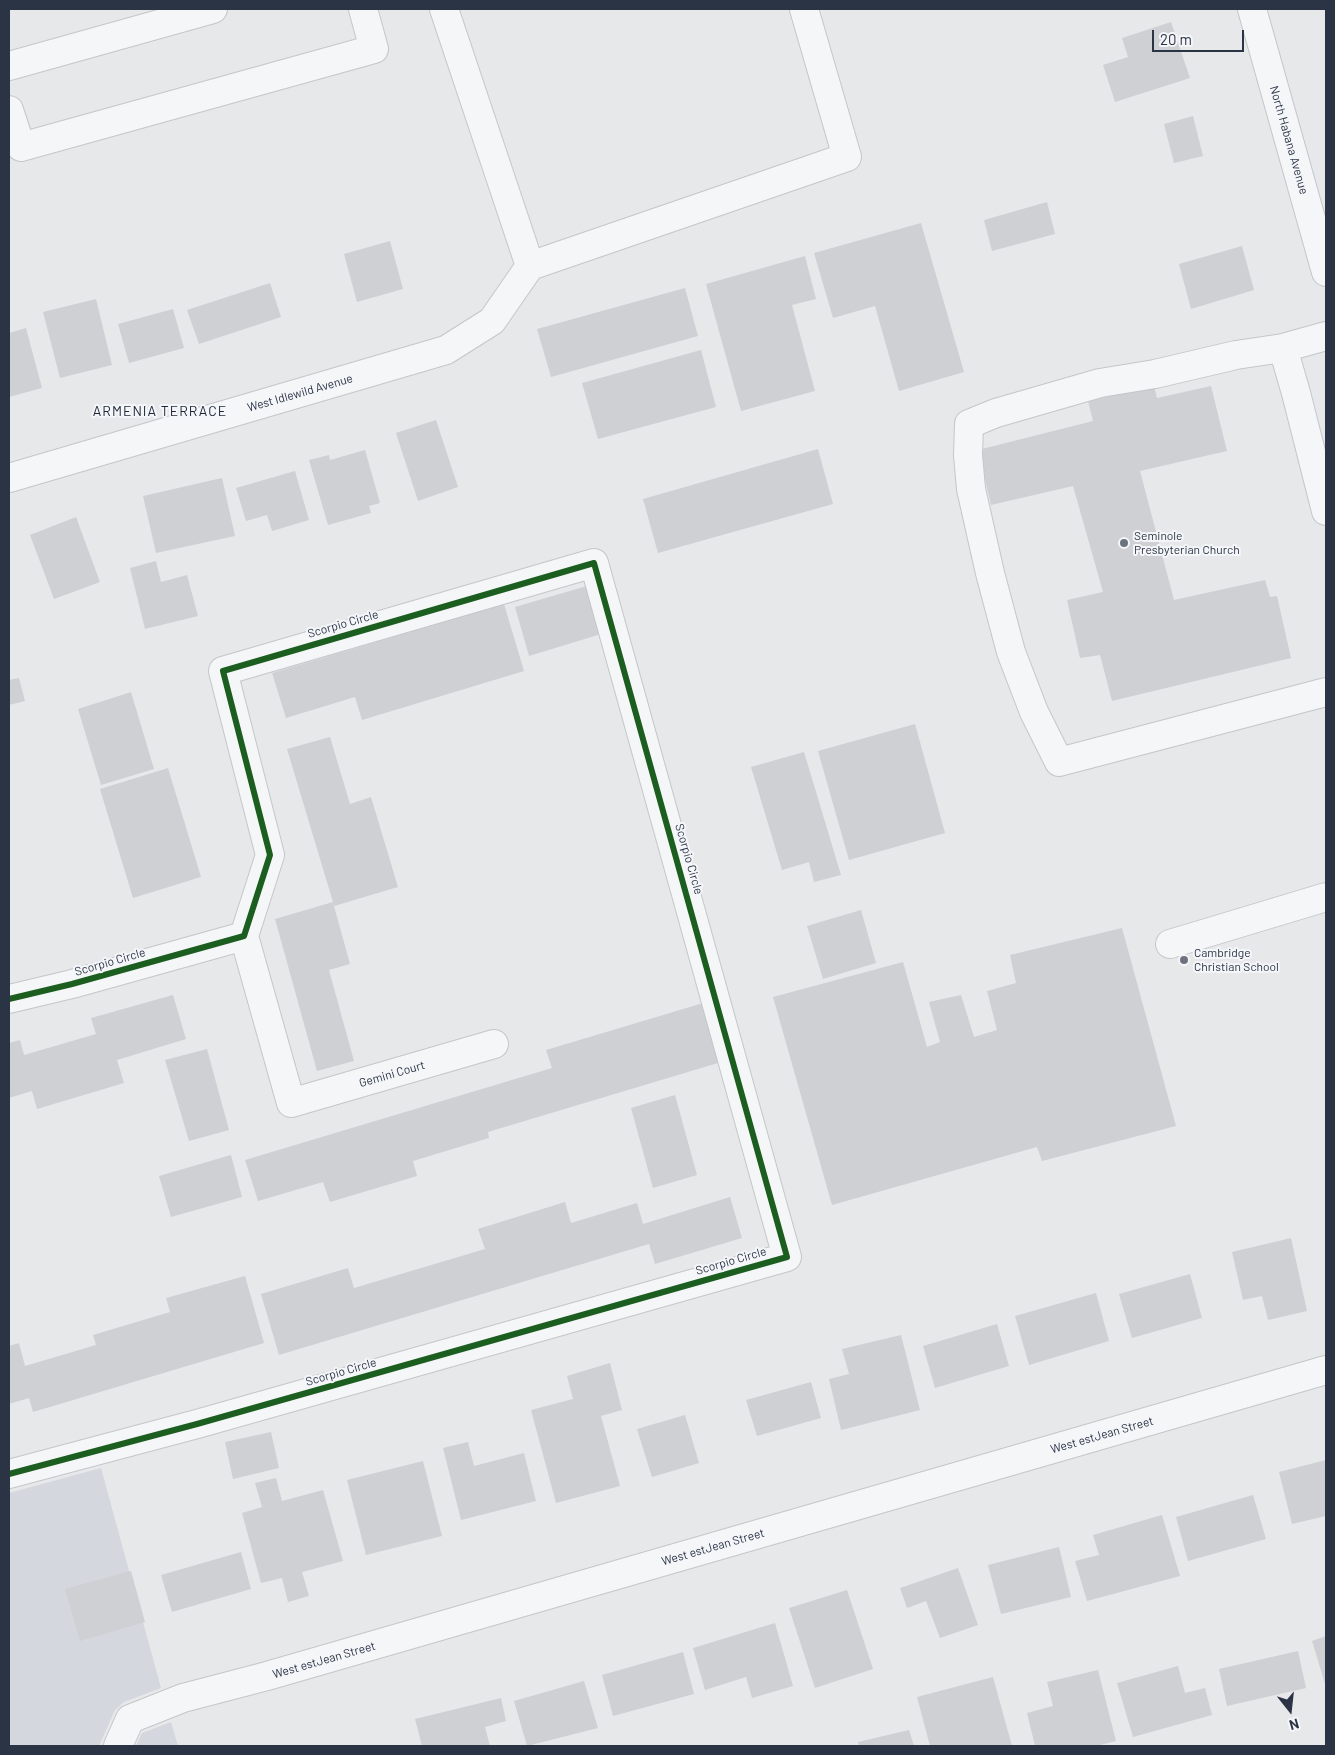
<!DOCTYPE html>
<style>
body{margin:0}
#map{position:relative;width:1335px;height:1755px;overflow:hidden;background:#e6e8ea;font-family:Barlow,sans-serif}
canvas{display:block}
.frame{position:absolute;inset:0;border:10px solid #2b3445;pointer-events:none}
.north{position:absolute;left:1265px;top:1685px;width:50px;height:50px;-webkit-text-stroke:4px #f4f6f9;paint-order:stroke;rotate:164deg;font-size:14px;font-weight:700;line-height:20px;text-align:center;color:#2b3445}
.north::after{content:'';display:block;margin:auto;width:18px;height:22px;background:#2b3445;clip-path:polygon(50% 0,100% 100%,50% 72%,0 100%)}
.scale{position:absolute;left:1152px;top:30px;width:92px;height:22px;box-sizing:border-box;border:2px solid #2b3445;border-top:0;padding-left:6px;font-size:15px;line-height:18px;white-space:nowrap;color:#2b3445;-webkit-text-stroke:4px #f4f6f9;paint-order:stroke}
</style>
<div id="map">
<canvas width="1335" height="1755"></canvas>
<div class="frame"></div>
<div class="north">N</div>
<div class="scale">20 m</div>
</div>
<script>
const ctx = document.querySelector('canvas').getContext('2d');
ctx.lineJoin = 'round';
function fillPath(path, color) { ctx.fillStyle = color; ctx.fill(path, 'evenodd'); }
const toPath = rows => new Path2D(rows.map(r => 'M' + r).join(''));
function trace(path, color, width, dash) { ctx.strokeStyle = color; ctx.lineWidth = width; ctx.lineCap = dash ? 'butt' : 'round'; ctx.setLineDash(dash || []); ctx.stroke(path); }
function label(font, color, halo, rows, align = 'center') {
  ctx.font = font + ' Barlow,sans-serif'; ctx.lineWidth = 4; ctx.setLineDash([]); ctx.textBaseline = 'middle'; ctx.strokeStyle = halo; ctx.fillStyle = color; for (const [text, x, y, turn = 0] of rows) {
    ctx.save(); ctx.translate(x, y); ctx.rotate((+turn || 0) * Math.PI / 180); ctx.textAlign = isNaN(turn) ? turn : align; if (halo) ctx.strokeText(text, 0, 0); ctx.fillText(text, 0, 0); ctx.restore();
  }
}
fillPath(toPath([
 [101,1468,161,1688,124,1702,115,1710,99,1746,9,1746,9,1493],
 [171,1722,178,1746,136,1746,142,1733]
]), '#d4d7dd');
fillPath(toPath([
 [1171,22,1190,78,1115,102,1103,65,1128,57,1122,38],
 [1193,116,1203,156,1174,163,1164,124],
 [1047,202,1055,234,992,251,984,220],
 [921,223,964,372,899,391,875,306,833,318,814,253],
 [390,241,403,289,357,302,344,254],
 [1242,246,1254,290,1191,309,1179,264],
 [805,256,816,299,792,305,815,391,741,411,706,284],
 [270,283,281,317,199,344,187,310],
 [685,288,698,336,551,377,537,329],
 [96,299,112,365,60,378,43,312],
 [173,309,184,348,129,363,118,324],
 [26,328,42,388,9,397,9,333],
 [701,350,716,407,598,439,582,383],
 [1154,386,1157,398,1211,386,1227,451,1140,471,1174,600,1265,580,1270,597,1277,596,1291,658,1112,701,1100,655,1080,658,1067,600,1103,592,1073,486,991,505,978,450,1093,421,1088,401],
 [436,420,458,487,418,501,396,433],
 [818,449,833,504,658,553,643,499],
 [365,450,380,503,369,506,371,513,328,525,309,460,329,455,330,460],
 [295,471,309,520,272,531,267,515,246,521,236,488],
 [222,478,235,536,156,553,143,496],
 [76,517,100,582,54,599,30,535],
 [156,561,161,582,187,575,198,616,145,629,130,568],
 [597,583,611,631,529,656,515,607],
 [504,604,524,671,362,720,355,697,286,718,272,673],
 [19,678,25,701,9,705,9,680],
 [131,692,154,769,101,785,78,709],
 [915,724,945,833,849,860,818,751],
 [330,737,350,804,371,797,398,887,334,906,350,964,329,970,354,1061,317,1071,275,919,333,902,287,749],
 [804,752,841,875,814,882,809,862,782,870,751,767],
 [168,768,201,877,133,898,100,789],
 [861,910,876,963,823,979,807,926],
 [1122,928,1176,1126,1042,1161,1037,1147,832,1205,773,997,903,962,927,1047,940,1042,929,1002,961,995,974,1037,997,1030,987,991,1016,983,1010,955],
 [173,995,186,1039,117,1060,124,1083,37,1109,32,1091,9,1098,9,1043,20,1040,24,1055,96,1034,91,1018],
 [710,1001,728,1060,488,1132,489,1138,413,1161,417,1176,330,1202,323,1182,258,1201,245,1160,552,1068,546,1050],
 [207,1049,229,1130,189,1141,165,1060],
 [675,1095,697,1175,653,1188,631,1108],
 [231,1155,242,1197,171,1217,159,1176],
 [730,1197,742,1238,655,1264,649,1244,279,1355,261,1294,348,1268,354,1288,485,1249,478,1229,565,1202,571,1223,637,1203,643,1224],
 [1291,1238,1307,1311,1268,1320,1262,1296,1243,1300,1232,1252],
 [1190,1274,1202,1318,1132,1338,1119,1294],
 [245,1276,264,1343,33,1412,29,1398,9,1404,9,1346,19,1343,25,1366,96,1345,93,1335,170,1312,166,1298],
 [1096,1293,1109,1341,1029,1365,1015,1316],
 [997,1324,1009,1366,935,1388,923,1346],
 [901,1335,920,1410,841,1430,829,1379,849,1374,842,1349],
 [610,1363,622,1410,601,1416,620,1486,556,1503,531,1410,573,1399,567,1376],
 [811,1382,821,1418,757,1436,746,1400],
 [685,1415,699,1463,652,1477,637,1429],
 [271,1432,279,1468,233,1479,225,1442],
 [468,1442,474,1466,524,1453,536,1501,461,1520,443,1448],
 [1326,1460,1326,1516,1292,1524,1279,1472],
 [423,1461,442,1536,366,1555,347,1480],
 [276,1478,282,1501,323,1490,343,1561,302,1572,309,1596,288,1602,282,1578,261,1583,242,1513,262,1507,255,1483],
 [1253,1495,1266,1539,1188,1561,1176,1517],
 [1162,1515,1180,1576,1087,1601,1075,1561,1099,1555,1093,1535],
 [1059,1547,1071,1597,1001,1614,988,1565],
 [241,1552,251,1589,172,1612,161,1575],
 [958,1568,978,1625,940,1638,926,1601,907,1608,900,1588],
 [131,1571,145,1622,80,1641,65,1589],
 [847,1590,873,1669,815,1688,789,1608],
 [775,1623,793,1686,752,1698,746,1677,705,1690,693,1648],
 [1326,1636,1326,1687,1312,1641],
 [1298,1651,1306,1688,1227,1706,1219,1669],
 [683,1652,694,1694,613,1716,602,1675],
 [1178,1666,1185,1693,1205,1688,1212,1715,1133,1737,1117,1683],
 [1098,1670,1116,1741,1096,1746,1035,1746,1027,1713,1053,1706,1047,1682],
 [993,1677,1012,1746,930,1746,917,1697],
 [584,1681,598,1728,527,1746,514,1701],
 [501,1698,506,1721,485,1727,490,1746,422,1746,415,1719],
 [909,1730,914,1746,859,1746,858,1742]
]), '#ced0d3');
const minor = toPath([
 [444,9,530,266,847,157,804,9],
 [1252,9,1326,272],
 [9,66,213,9],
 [9,110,21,147,374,49,363,9],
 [1326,336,1283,348,1236,355,1155,374,1100,383,996,413,969,424,968,455,971,489,990,573,1011,652,1034,712,1059,762,1326,692],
 [1283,348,1296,393,1326,511],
 [9,478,446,350,492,321,530,266],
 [244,936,291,1103,494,1044],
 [1170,944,1326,897],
 [9,999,72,984,244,936,270,855,223,671,594,563,787,1257,197,1424,9,1474],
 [118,1746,130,1719,183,1698,267,1676,1326,1370]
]);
trace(minor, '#c4c6c8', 30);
trace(minor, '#f5f6f7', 28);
trace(toPath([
 [9,999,72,984,244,936,270,855,223,671,594,563,787,1257,197,1424,9,1474]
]), '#1b5e20', 6);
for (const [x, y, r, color] of [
 [1124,543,5,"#6c737f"],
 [1184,960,5,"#6c737f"]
]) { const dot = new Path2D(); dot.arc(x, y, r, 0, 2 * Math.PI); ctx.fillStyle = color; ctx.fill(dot); trace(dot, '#f4f6f9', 2); }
label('12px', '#2b3445', '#f4f6f9', [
 ["North Habana Avenue",1289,140,74],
 ["West Idlewild Avenue",300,393,-16],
 ["Scorpio Circle",343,624,-16],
 ["Scorpio Circle",689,859,74],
 ["Scorpio Circle",110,962,-16],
 ["Gemini Court",392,1074,-16],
 ["Scorpio Circle",731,1261,-16],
 ["Scorpio Circle",341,1372,-16],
 ["West estJean Street",1102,1435,-16],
 ["West estJean Street",713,1547,-16],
 ["West estJean Street",324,1660,-16]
]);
label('12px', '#2b3445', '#f4f6f9', [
 ["Seminole",1134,536],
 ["Presbyterian Church",1134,550],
 ["Cambridge",1194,953],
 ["Christian School",1194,967]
], 'left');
ctx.letterSpacing = '1px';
label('14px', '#1d2536', '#f4f6f9', [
 ["ARMENIA TERRACE",160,411]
]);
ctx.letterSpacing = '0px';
</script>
